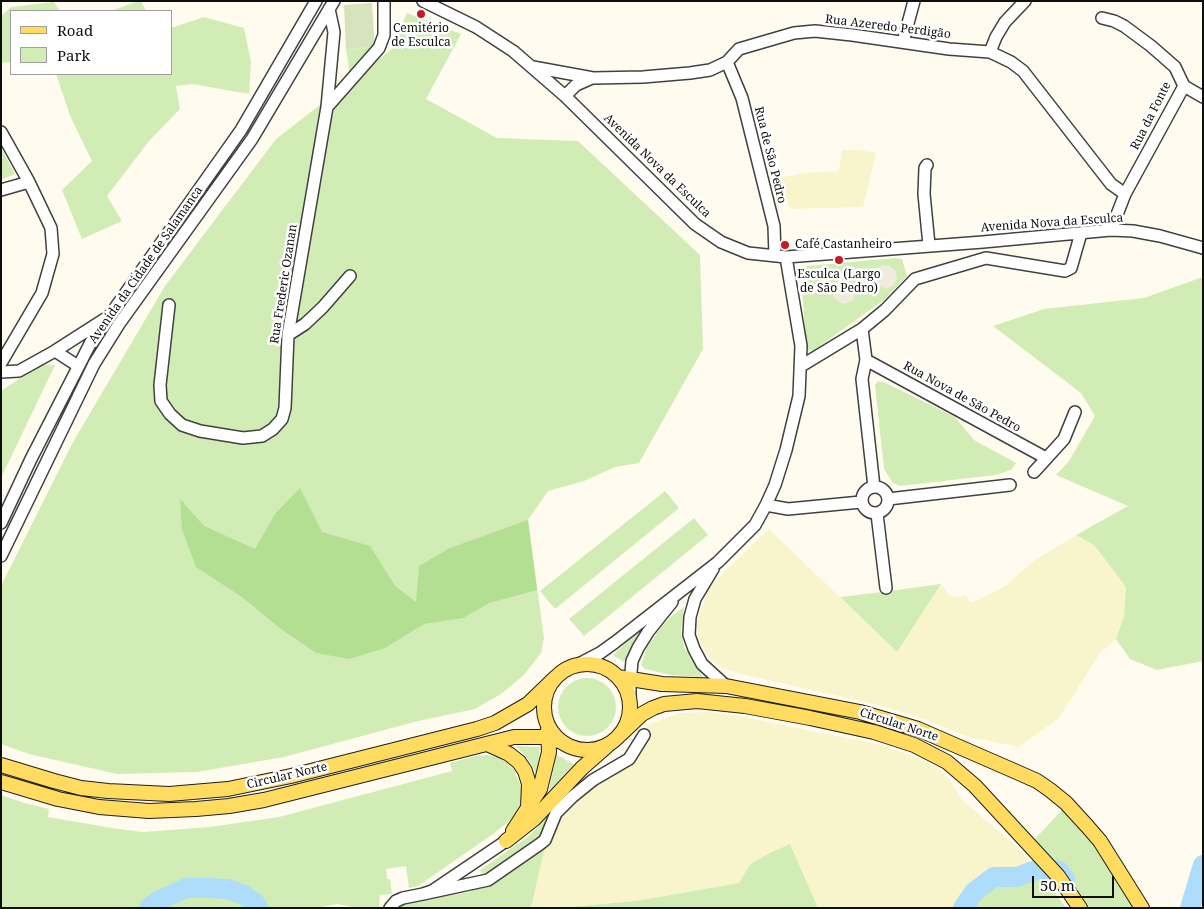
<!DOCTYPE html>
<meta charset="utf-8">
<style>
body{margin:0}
#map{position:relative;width:1204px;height:909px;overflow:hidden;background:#fffcef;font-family:"Noto Serif",serif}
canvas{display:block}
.frame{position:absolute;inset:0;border:2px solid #0e0e0e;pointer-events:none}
.legend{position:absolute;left:10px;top:10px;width:162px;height:65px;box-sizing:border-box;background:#fff;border:1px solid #9f9f9f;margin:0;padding:6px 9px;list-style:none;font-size:15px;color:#0e0e0e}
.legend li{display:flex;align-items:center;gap:10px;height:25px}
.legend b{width:25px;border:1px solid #9f9f9f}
.scale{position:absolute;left:1032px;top:876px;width:82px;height:22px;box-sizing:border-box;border:2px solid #0e0e0e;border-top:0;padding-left:6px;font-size:15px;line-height:18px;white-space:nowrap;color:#0e0e0e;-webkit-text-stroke:4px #fff;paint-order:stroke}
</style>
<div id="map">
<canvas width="1204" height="909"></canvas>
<div class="frame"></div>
<ul class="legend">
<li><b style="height:6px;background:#ffdb5f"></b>Road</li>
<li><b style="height:14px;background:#d1edb5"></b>Park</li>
</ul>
<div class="scale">50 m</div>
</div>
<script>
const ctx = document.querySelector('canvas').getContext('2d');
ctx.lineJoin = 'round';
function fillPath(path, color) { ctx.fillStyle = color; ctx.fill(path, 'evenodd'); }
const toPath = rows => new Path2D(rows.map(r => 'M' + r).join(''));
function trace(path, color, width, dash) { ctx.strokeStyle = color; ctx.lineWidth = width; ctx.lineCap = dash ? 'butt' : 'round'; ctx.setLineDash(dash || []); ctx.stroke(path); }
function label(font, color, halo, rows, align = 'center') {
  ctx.font = font + ' "Noto Serif",serif'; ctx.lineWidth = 5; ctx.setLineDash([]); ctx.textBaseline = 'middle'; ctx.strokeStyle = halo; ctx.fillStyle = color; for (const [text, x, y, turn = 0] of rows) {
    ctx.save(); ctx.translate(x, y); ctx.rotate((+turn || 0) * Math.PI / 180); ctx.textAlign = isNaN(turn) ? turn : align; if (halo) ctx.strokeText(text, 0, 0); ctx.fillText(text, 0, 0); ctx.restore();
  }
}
fillPath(toPath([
 [842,150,859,150,876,153,863,207,790,209,787,199,774,202,767,180,806,173,839,171],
 [769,529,897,652,941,584,949,595,954,597,966,595,970,603,973,602,1004,587,1035,560,1076,535,1094,545,1126,587,1124,617,1116,639,1100,653,1059,718,1019,747,969,737,921,718,878,705,737,673,721,668,710,658,703,649,698,636,697,624,700,612,708,592,716,580],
 [711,712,739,716,885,746,920,759,938,768,949,779,962,800,1015,845,1036,868,1017,874,1005,873,993,875,970,892,959,908,818,908,790,844,772,852,750,864,739,883,636,901,558,908,531,908,545,847,557,819,586,790,622,770,634,760,643,731,650,724,679,713]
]), '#f8f5cc');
fillPath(toPath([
 [138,1,141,1,146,11,111,11],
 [54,2,60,11,11,11,11,62,1,63,1,16,11,7],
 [407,13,461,34,426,99,497,138,578,141,700,255,703,349,639,463,615,467,584,481,548,491,528,520,544,638,541,653,524,675,501,694,475,709,418,721,284,757,197,772,117,774,29,754,1,744,1,586,73,442,165,286,276,139,392,49],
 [204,17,244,28,251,62,249,94,192,84,176,86,180,109,149,141,107,196,122,221,82,239,62,190,92,161,71,118,56,74,171,74,171,28],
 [375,47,350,75,346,49],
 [1,148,15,174,1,180],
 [895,258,902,259,907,276,884,300,814,350,809,351,806,346,801,274,807,266],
 [1200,278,1203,278,1203,661,1157,670,1130,659,1116,639,1124,617,1126,587,1094,545,1076,535,1128,506,1056,475,1069,461,1095,416,1081,393,993,326,1044,309,1144,298],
 [41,364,55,365,1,478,1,391],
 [878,381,886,383,955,417,974,440,1016,463,1011,470,996,475,900,486,893,483,884,469,875,385],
 [665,491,679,508,555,609,540,591],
 [694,518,708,535,584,636,569,619],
 [941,584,897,652,840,597,874,593],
 [684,607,681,631,684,647,703,677,671,675,645,669,641,665,647,647,662,626,673,615],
 [645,625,632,645,624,662,613,655],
 '558 707a29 29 0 1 1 58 0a29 29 0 1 1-58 0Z',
 [516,746,540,747,537,776,529,760],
 [487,755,497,757,507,763,514,770,520,784,522,793,520,809,508,822,493,834,418,886,409,888,406,866,386,869,387,879,390,879,392,894,380,895,379,908,357,908,337,904,317,908,263,908,259,897,257,908,1,908,1,795,25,803,49,809,48,817,112,828,143,832,210,827,279,817,452,771,450,763,475,756],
 [556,755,574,764,549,791],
 [1062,810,1098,850,1133,908,1087,908,1079,894,1034,840],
 [549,815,542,837,485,877,480,870,526,838,537,828],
 [790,844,818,908,558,908,636,901,739,883,750,864,772,852],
 [545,847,531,908,396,908,402,903,469,892,495,880],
 [1040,872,1066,908,966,908,979,892,995,881,1018,881]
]), '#d1edb5');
fillPath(toPath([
 [300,488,322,532,370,546,395,586,416,602,419,566,450,548,528,520,537,590,489,603,463,618,424,624,385,648,349,659,316,653,281,629,242,597,196,567,182,530,180,499,204,526,255,549,275,514]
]), '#b3df92');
fillPath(toPath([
 [372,3,375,47,346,49,344,5]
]), '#d6e3bd');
fillPath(toPath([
 [882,265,890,266,896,271,897,279,893,286,886,289,875,284,857,291,853,300,845,304,841,303,834,298,833,287,838,281,845,279,854,284,873,278,876,269]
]), '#f0ebdc');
trace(toPath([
 [149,908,158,901,186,888,207,888,228,889,244,895,255,903,258,908],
 [963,908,974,892,994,877,1017,877,1038,869,1045,869,1059,871,1065,879],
 [1190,908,1203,865]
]), '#aeddfb', 20);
const minor = toPath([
 [423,1,476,27,513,51,565,96,695,224,721,242,748,253,786,257,983,242,1111,230,1133,231,1160,236,1203,248],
 [1102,18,1114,21,1124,26,1151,46,1175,67,1184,86,1125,194,1111,230],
 [903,42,914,1],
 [990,52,996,37,1005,22,1025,1],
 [727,62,742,98,774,226,775,256],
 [533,67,593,78,643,77,690,73,710,70,727,62,739,49,794,33,815,31,852,35,949,49,990,52,1011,62,1023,71,1111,184,1125,194],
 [1184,86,1203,97],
 [565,96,576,85,592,78],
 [327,107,379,48,384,35,384,1],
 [1,132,29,182,51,228,53,254,42,293,1,363],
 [927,165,925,168,924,194,929,245],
 [1,190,29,182],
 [169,305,160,385,161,401,170,414,182,425,200,431,243,438,262,436,273,429,282,419,285,408,288,335,327,107,334,32,329,9],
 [862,329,866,360,862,379,874,487],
 [288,335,305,324,323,307,350,276],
 [55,351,78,366],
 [866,360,1046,458],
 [801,366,862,329,885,310,915,279,986,258,1065,271,1071,268,1081,233],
 [1,372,19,371,55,351,105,319],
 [1034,472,1064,439,1075,412],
 '862 500a13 13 0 1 1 26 0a13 13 0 1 1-26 0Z',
 [888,499,1010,485],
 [766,505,788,509,861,502],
 [877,514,886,588],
 [1,523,31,459,91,342,241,130,316,1],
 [1,556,94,364,119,324,252,139,334,1],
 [713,569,695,599,690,617,689,635,694,649,702,664,726,686],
 [577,665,600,653,614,643,718,562,755,525,766,505,775,485,786,450,799,396,801,346,786,257],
 [630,708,630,684,632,661,638,648,648,632,672,602],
 [423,894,488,880,540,844,545,840,556,813,572,797,593,780,629,759,644,735],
 [390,908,396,901,403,898,423,894,432,891,506,841]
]);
const major = toPath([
 '544 707a43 43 0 1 1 86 0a43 43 0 1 1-86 0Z',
 [618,677,662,684,726,686,860,712,918,729,1019,773,1037,781,1050,790,1066,803,1087,826,1100,841,1142,908],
 [621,734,642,714,653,708,664,704,697,701,745,706,810,718,874,732,914,745,947,762,975,786,1058,876,1080,908],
 [487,744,509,754,519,762,525,771,529,784,528,807],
 [1,765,54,781,81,788,108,791,169,794,228,789,291,776,477,729,495,723,528,704,556,677],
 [1,782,58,799,99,807,149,811,196,809,229,806,264,800,514,737,549,737,564,743],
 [513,831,540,789,549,752,548,729],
 [506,841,534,819,582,768,607,746]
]);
trace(minor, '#414141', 14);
trace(major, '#1f1f1f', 16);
trace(minor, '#fff', 11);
trace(major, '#ffdb5f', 14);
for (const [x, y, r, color] of [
 [421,14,5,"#ca1a1f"],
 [785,245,5,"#ca1a1f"],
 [839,260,5,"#ca1a1f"]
]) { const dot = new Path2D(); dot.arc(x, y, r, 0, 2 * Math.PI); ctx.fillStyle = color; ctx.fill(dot); trace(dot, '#fff', 2); }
label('12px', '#0e0e0e', '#fff', [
 ["Rua Azeredo Perdigão",888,27,7],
 ["Rua da Fonte",1151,116,-63],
 ["Rua de São Pedro",770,155,76],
 ["Avenida Nova da Esculca",657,166,44],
 ["Avenida Nova da Esculca",1052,223,-4],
 ["Avenida da Cidade de Salamanca",146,265,-55],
 ["Rua Frederic Ozanan",284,284,-81],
 ["Rua Nova de São Pedro",962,397,29],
 ["Circular Norte",899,725,18],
 ["Circular Norte",287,776,-13]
]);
label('12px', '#0e0e0e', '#fff', [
 ["Cemitério",421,29],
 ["de Esculca",421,43],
 ["Café Castanheiro",795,245,"left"],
 ["Esculca (Largo",839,275],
 ["de São Pedro)",839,289]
]);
</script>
